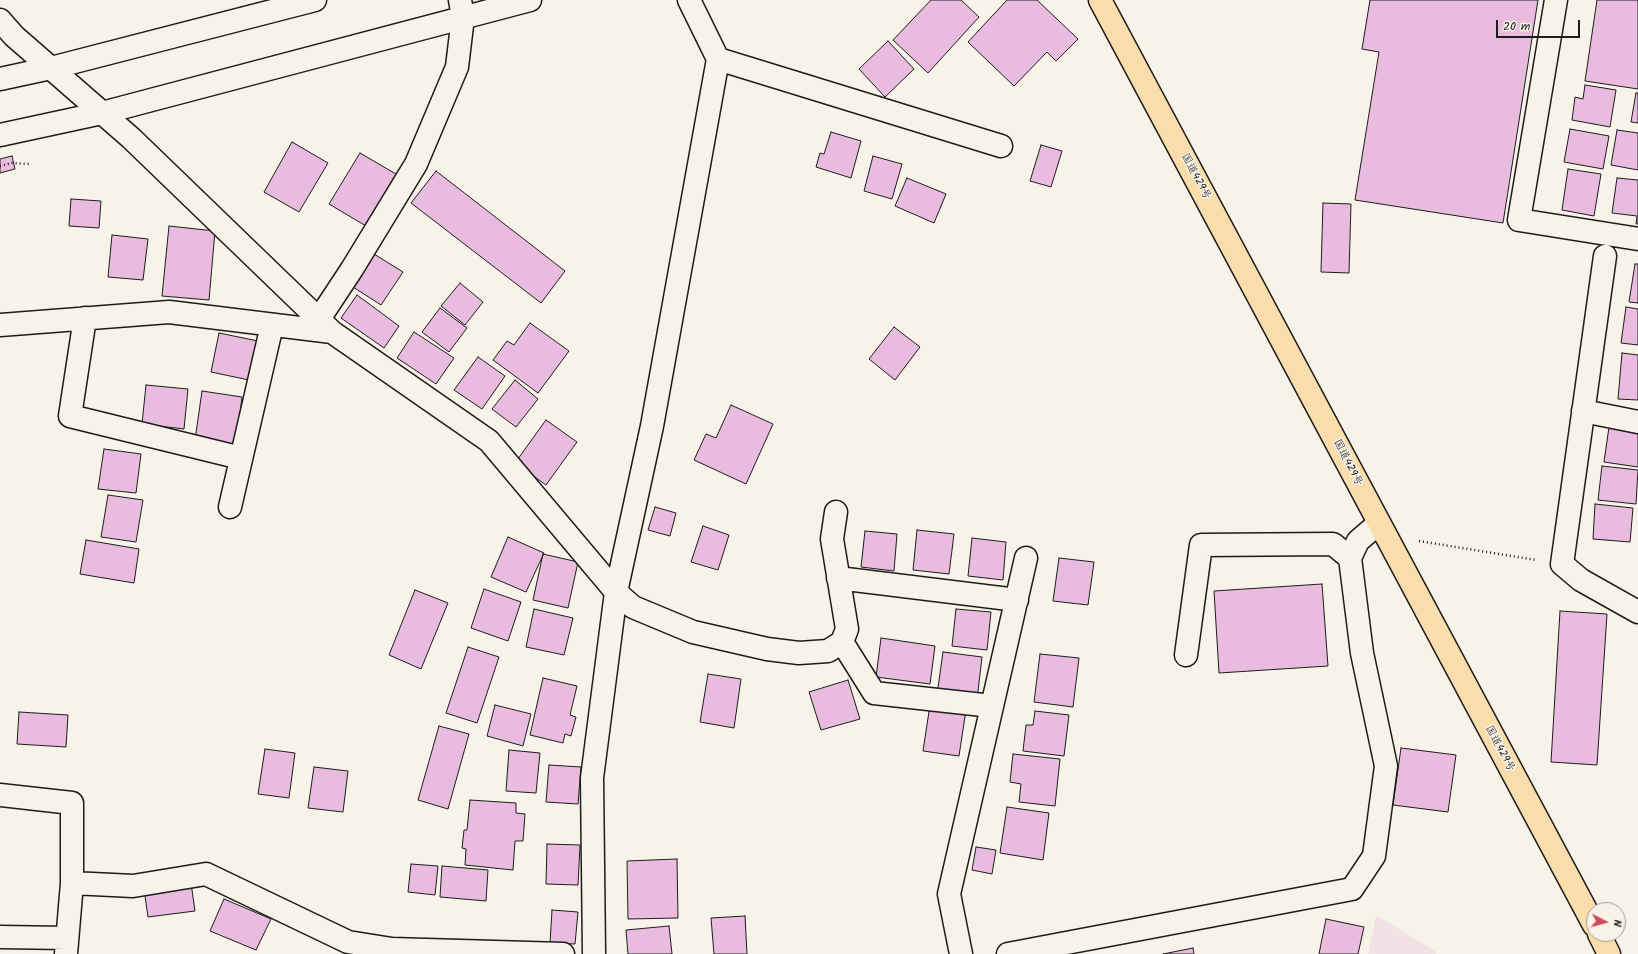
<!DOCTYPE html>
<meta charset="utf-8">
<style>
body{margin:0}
#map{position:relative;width:1638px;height:954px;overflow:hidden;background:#f7f3e8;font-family:Kalam,sans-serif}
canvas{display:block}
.north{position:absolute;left:1586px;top:902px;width:40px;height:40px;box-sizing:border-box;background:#f7f3e8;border:1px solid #9f9d96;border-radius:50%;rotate:96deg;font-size:11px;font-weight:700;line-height:16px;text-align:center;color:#1c1c1c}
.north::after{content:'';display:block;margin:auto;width:14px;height:18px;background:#d1495b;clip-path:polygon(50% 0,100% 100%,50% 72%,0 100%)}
.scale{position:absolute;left:1496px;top:20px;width:84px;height:18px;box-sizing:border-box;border:2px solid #1c1c1c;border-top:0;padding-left:5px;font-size:12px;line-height:14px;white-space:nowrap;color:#1c1c1c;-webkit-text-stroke:3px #f7f3e8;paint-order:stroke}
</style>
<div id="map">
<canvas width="1638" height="954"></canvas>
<div class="north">N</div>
<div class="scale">20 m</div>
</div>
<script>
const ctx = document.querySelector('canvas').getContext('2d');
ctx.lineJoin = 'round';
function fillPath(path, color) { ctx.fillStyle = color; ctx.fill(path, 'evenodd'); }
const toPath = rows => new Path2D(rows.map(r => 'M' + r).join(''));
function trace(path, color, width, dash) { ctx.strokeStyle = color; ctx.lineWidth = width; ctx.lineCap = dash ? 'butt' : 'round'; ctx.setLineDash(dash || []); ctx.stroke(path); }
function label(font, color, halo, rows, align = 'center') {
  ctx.font = font + ' Kalam,"Klee One",sans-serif'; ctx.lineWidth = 3; ctx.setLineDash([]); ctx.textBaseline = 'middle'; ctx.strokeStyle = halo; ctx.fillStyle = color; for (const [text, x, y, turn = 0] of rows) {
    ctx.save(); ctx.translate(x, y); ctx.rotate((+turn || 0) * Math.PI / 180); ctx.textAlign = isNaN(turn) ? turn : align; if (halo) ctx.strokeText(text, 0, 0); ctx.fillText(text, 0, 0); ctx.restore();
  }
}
fillPath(toPath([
 [1376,915,1435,951,1436,954,1368,954]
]), '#f2e2e5');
const building = toPath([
 [931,0,961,0,979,17,928,73,893,40,931,0],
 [1007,0,1037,0,1078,39,1056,61,1047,52,1014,86,968,42,1007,0],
 [1370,0,1538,0,1503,223,1355,200,1379,52,1362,49,1370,0],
 [1597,0,1638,0,1638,89,1585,81,1597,0],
 [888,41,914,69,885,97,859,69,888,41],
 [1585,85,1616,90,1610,127,1572,120,1575,97,1583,99,1585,85],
 [1636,93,1638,93,1638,123,1631,122,1636,93],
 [1570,129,1609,136,1603,169,1564,162,1570,129],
 [1617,130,1638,133,1638,170,1611,165,1617,130],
 [831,132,861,141,851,178,816,167,820,153,824,154,831,132],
 [292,142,328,163,299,212,264,192,292,142],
 [1041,145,1062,151,1051,187,1030,181,1041,145],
 [360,153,396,174,366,226,329,204,360,153],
 [12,156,15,169,0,173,0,159,12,156],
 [873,156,902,164,892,199,864,191,873,156],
 [1568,169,1601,174,1594,216,1562,210,1568,169],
 [436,171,565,271,541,303,411,203,436,171],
 [907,178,946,194,934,223,895,206,907,178],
 [1617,178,1638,180,1638,224,1636,224,1637,216,1612,213,1617,178],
 [71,199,101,201,99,228,69,226,71,199],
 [1323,203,1351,204,1349,273,1321,272,1323,203],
 [169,226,215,231,209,300,162,296,169,226],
 [112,235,148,239,143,280,108,277,112,235],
 [374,254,403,272,381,305,353,287,374,254],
 [1635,264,1638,264,1638,303,1629,302,1635,264],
 [460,283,483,302,465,325,441,306,460,283],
 [357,295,399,326,384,348,341,318,357,295],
 [1626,307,1638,309,1638,345,1621,343,1626,307],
 [440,308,467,328,449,352,422,332,440,308],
 [530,323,569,351,538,393,493,360,507,341,514,345,530,323],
 [894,327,920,347,895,380,869,359,894,327],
 [414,332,454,358,436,384,397,358,414,332],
 [219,333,258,341,249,380,211,372,219,333],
 [1622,353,1638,355,1638,400,1618,399,1622,353],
 [478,357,505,376,482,409,454,390,478,357],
 [515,380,538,399,516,427,492,409,515,380],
 [146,385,188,389,184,429,142,424,146,385],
 [202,391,242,397,236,445,195,440,202,391],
 [731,405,773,424,746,484,694,460,706,434,716,438,731,405],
 [546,420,577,442,546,485,515,463,546,420],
 [1609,427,1638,431,1638,467,1604,462,1609,427],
 [104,449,141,454,136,493,98,489,104,449],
 [1602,466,1638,470,1636,504,1598,500,1602,466],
 [108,495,143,500,136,542,101,537,108,495],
 [1595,504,1633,508,1630,542,1593,539,1595,504],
 [655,507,676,513,670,536,648,530,655,507],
 [703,526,729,535,718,570,691,562,703,526],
 [917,530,954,534,949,574,913,570,917,530],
 [865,531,897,534,894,571,861,567,865,531],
 [508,537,544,553,526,592,491,577,508,537],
 [972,538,1006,542,1003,580,968,576,972,538],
 [86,540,139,549,134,583,80,574,86,540],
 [543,554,578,562,568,608,533,600,543,554],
 [1059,558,1094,562,1088,605,1053,601,1059,558],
 [1322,584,1328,666,1219,673,1214,591,1322,584],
 [484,589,521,602,508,641,471,628,484,589],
 [415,590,448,603,421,669,389,655,415,590],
 [534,609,573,618,564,655,526,647,534,609],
 [956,609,991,612,987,650,952,646,956,609],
 [1560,611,1607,614,1597,765,1551,762,1560,611],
 [881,638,935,646,930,684,876,677,881,638],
 [468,647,499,657,477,723,446,713,468,647],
 [943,652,982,657,977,700,937,695,943,652],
 [1040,654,1079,658,1073,707,1034,702,1040,654],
 [708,674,741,679,734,728,700,722,708,674],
 [543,678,577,686,570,715,576,717,571,736,565,734,563,743,530,735,543,678],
 [848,680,860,719,821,730,809,692,848,680],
 [495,705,531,714,523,746,487,736,495,705],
 [930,705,966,710,959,756,923,751,930,705],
 [1035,711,1069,715,1064,756,1023,751,1026,725,1033,725,1035,711],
 [19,712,68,715,66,747,17,744,19,712],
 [439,726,469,734,448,809,418,800,439,726],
 [1401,748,1456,755,1448,812,1393,805,1401,748],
 [265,749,295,753,289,798,258,794,265,749],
 [509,750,540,753,536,793,506,791,509,750],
 [1013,754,1060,759,1055,806,1019,802,1021,784,1010,782,1013,754],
 [549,765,581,767,578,804,546,802,549,765],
 [314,767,348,771,343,812,308,808,314,767],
 [470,800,516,803,516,813,525,814,523,841,515,841,513,870,465,865,466,849,462,848,464,830,467,830,470,800],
 [1007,807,1049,813,1043,860,1000,853,1007,807],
 [547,844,580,845,578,885,546,884,547,844],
 [976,847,996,850,992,874,972,870,976,847],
 [677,859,678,918,628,919,627,861,677,859],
 [411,864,438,866,435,895,408,892,411,864],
 [442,866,488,870,486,901,440,897,442,866],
 [191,883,195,911,148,917,144,889,191,883],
 [224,899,271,919,256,950,210,931,224,899],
 [552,910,578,912,575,944,550,943,552,910],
 [745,916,747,954,714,954,711,918,745,916],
 [1326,919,1364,927,1358,954,1319,954,1326,919],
 [669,926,672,954,628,954,626,930,669,926],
 [1193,948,1194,954,1163,954,1193,948]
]);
fillPath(building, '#e8bbdf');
trace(building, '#1c1c1c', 1);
const minor = toPath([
 [1556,0,1519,220,1638,239],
 [0,20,14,36,131,138,332,332,489,441,616,592,633,607,693,632,767,649,799,653,828,651,842,642,847,629,832,539,836,512],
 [718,59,1001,146],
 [1605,256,1562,564,1581,580,1638,612],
 [85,318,70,416,241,458],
 [319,319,352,269,416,164,457,67,463,17,460,0],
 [0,325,169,312,332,332],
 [1583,411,1638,422],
 [230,507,272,325],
 [838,578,1017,600],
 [842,642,874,693,992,706],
 [1186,655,1201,545,1333,544,1350,558],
 [0,795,72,803,72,883,66,954],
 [72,883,133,886,206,874,348,942,392,949,563,954],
 [0,937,67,938],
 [594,954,592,778,616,592,652,426,718,59,689,0],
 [961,954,949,894,1026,558],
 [1008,954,1352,889,1374,856,1386,766,1362,653,1350,558,1358,541,1379,523]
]);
const tertiary = toPath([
 [0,79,51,68,315,0],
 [0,135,102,113,530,0]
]);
const trunk = toPath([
 [1100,0,1594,925],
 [1599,934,1609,954]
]);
trace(minor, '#1c1c1c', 25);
trace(tertiary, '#1c1c1c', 25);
trace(trunk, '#1c1c1c', 25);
trace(toPath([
 [0,166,12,163,30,164],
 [1419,541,1536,560]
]), '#1c1c1c', 2.5, [1, 3]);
trace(minor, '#f7f3e8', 22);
trace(tertiary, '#f7f3e8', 22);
trace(trunk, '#fbddab', 22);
label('11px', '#1c1c1c', '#f7f3e8', [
 ["国道429号",1195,177,62],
 ["国道429号",1347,463,63],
 ["国道429号",1499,749,62]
]);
</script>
